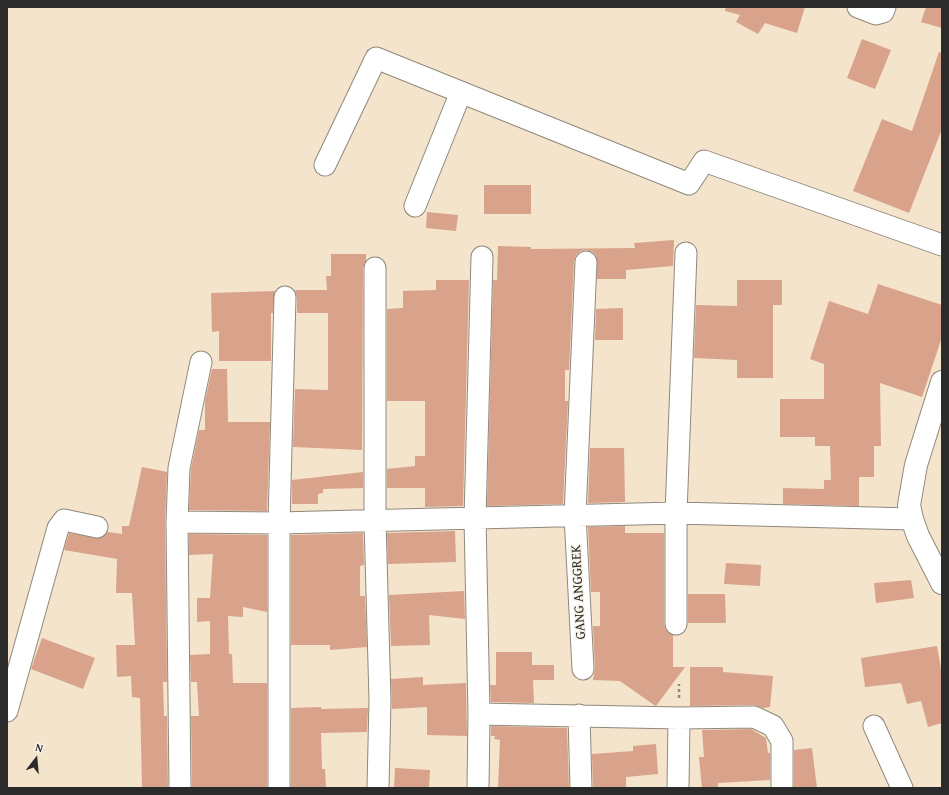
<!DOCTYPE html>
<style>
body{margin:0}
#map{position:relative;width:949px;height:795px;overflow:hidden;background:#f4e4cc;font-family:"Gentium Book Plus",serif}
canvas{display:block}
.frame{position:absolute;inset:0;border:8px solid #2b2b2b;pointer-events:none}
.north{position:absolute;left:16px;top:739px;width:40px;height:40px;-webkit-text-stroke:3px #f7f3e8;paint-order:stroke;rotate:16deg;font-size:11px;font-weight:700;line-height:16px;text-align:center;color:#2b2b2b}
.north::after{content:'';display:block;margin:auto;width:14px;height:18px;background:#2b2b2b;clip-path:polygon(50% 0,100% 100%,50% 72%,0 100%)}
</style>
<div id="map">
<canvas width="949" height="795"></canvas>
<div class="frame"></div>
<div class="north">N</div>
</div>
<script>
const ctx = document.querySelector('canvas').getContext('2d');
ctx.lineJoin = 'round';
function fillPath(path, color) { ctx.fillStyle = color; ctx.fill(path, 'evenodd'); }
const toPath = rows => new Path2D(rows.map(r => 'M' + r).join(''));
function trace(path, color, width, dash) { ctx.strokeStyle = color; ctx.lineWidth = width; ctx.lineCap = dash ? 'butt' : 'round'; ctx.setLineDash(dash || []); ctx.stroke(path); }
function label(font, color, halo, rows, align = 'center') {
  ctx.font = font + ' "Gentium Book Plus",serif'; ctx.lineWidth = 3; ctx.setLineDash([]); ctx.textBaseline = 'middle'; ctx.strokeStyle = halo; ctx.fillStyle = color; for (const [text, x, y, turn = 0] of rows) {
    ctx.save(); ctx.translate(x, y); ctx.rotate((+turn || 0) * Math.PI / 180); ctx.textAlign = isNaN(turn) ? turn : align; if (halo) ctx.strokeText(text, 0, 0); ctx.fillText(text, 0, 0); ctx.restore();
  }
}
fillPath(toPath([
 [726,7,805,7,797,33,765,23,758,34,736,22,740,15,725,11],
 [926,7,942,7,942,28,921,22],
 [862,39,891,50,875,89,847,78],
 [939,52,942,53,942,129,909,213,853,191,882,119,912,131],
 [484,185,531,185,531,214,484,214],
 [427,212,458,215,456,231,426,228],
 [674,240,673,266,626,270,626,279,597,279,596,256,593,252,587,250,581,251,576,255,574,261,569,370,565,370,565,401,568,401,563,504,487,506,493,280,497,280,498,246,531,247,531,249,635,248,634,243],
 [331,254,366,254,366,260,363,268,362,450,293,447,295,389,328,390,328,313,297,313,297,297,295,290,327,290,326,276,331,276],
 [436,280,469,280,463,506,425,507,425,488,387,488,387,469,415,466,415,456,425,456,425,401,387,401,387,309,403,308,403,291,436,290],
 [737,280,782,280,782,305,773,305,773,378,737,378,737,360,694,358,696,305,737,306],
 [878,284,942,305,942,337,922,397,880,383,881,446,874,446,874,477,859,477,859,506,783,504,783,488,824,489,824,480,831,480,830,446,815,446,815,437,780,437,780,399,824,399,824,364,810,359,829,301,868,314],
 [275,291,273,313,271,313,271,361,219,361,219,331,212,332,211,293],
 [623,308,623,340,595,340,596,309],
 [212,369,227,369,228,422,270,422,267,511,189,510,191,469,199,430,205,430,205,401],
 [590,448,624,448,625,502,588,503],
 [142,467,167,472,165,522,167,682,163,682,164,716,167,716,168,788,142,788,140,698,132,697,131,676,117,677,116,645,135,645,132,593,116,593,117,559,64,550,69,533,100,538,108,532,122,534,122,526,129,526],
 [363,472,363,488,323,489,323,493,318,494,318,504,292,504,292,480],
 [625,526,625,533,664,533,664,624,666,630,673,635,673,667,685,667,656,706,654,705,620,681,593,680,595,668,593,626,600,626,600,592,591,592,588,527],
 [455,531,456,562,388,564,387,533],
 [363,533,364,565,360,566,360,596,365,596,367,647,330,650,330,645,291,645,291,535],
 [189,534,267,535,267,612,243,607,243,617,228,616,229,654,232,654,233,683,267,683,267,788,192,788,191,716,199,716,197,682,191,682,190,655,210,654,210,621,197,622,197,598,210,598,213,554,189,555],
 [726,563,761,565,760,586,724,584],
 [911,580,914,598,876,603,874,583],
 [464,591,465,619,429,615,430,645,391,646,389,595],
 [688,594,725,594,726,623,688,623],
 [42,638,95,658,83,689,31,669],
 [937,646,942,674,942,723,928,727,921,701,907,704,901,683,865,687,861,658],
 [496,652,532,652,532,665,554,665,554,680,533,680,534,703,491,702,490,685,496,685],
 [690,667,723,667,723,672,773,676,770,707,763,708,754,705,690,706],
 [423,677,423,685,466,683,467,736,427,735,427,707,392,709,391,679],
 [321,707,321,709,368,708,367,732,321,733,322,769,325,769,326,788,291,788,291,708],
 [491,726,567,728,569,788,498,788,500,740,494,739,495,736,491,736],
 [751,729,766,738,768,753,770,753,770,780,718,783,718,788,702,788,699,757,704,757,702,730],
 [656,744,658,774,626,777,626,788,593,788,592,754,633,751,633,746],
 [812,748,817,788,794,788,794,750],
 [395,768,430,770,429,788,394,788]
]), '#d9a28a');
const minor = toPath([
 [858,7,876,14,883,12,885,7],
 [325,165,376,58,689,184,704,161,942,245],
 [415,206,461,92],
 [375,268,375,521,380,700,378,788],
 [201,362,179,468,177,522,279,523,676,513,912,519],
 [177,522,180,788],
 [676,624,676,513,686,253],
 [583,669,575,515,586,262],
 [7,711,58,528,64,520,97,527],
 [479,714,679,718,754,717,773,726,782,741,782,788],
 [579,715,581,788],
 [874,726,902,788],
 [279,788,279,523,285,297],
 [478,788,479,714,475,518,482,257],
 [678,788,679,718]
]);
const highway = toPath([
 [942,382,916,465,909,505,912,519,918,536,942,583]
]);
trace(minor, '#90887c', 23);
trace(highway, '#90887c', 24);
trace(toPath([
 [679,698,679,684]
]), '#90887c', 2.5, [3, 3]);
trace(minor, '#fff', 21);
trace(highway, '#fff', 22);
label('14px', '#2b2b2b', '#f7f3e8', [
 ["GANG ANGGREK",579,592,-93]
]);
</script>
